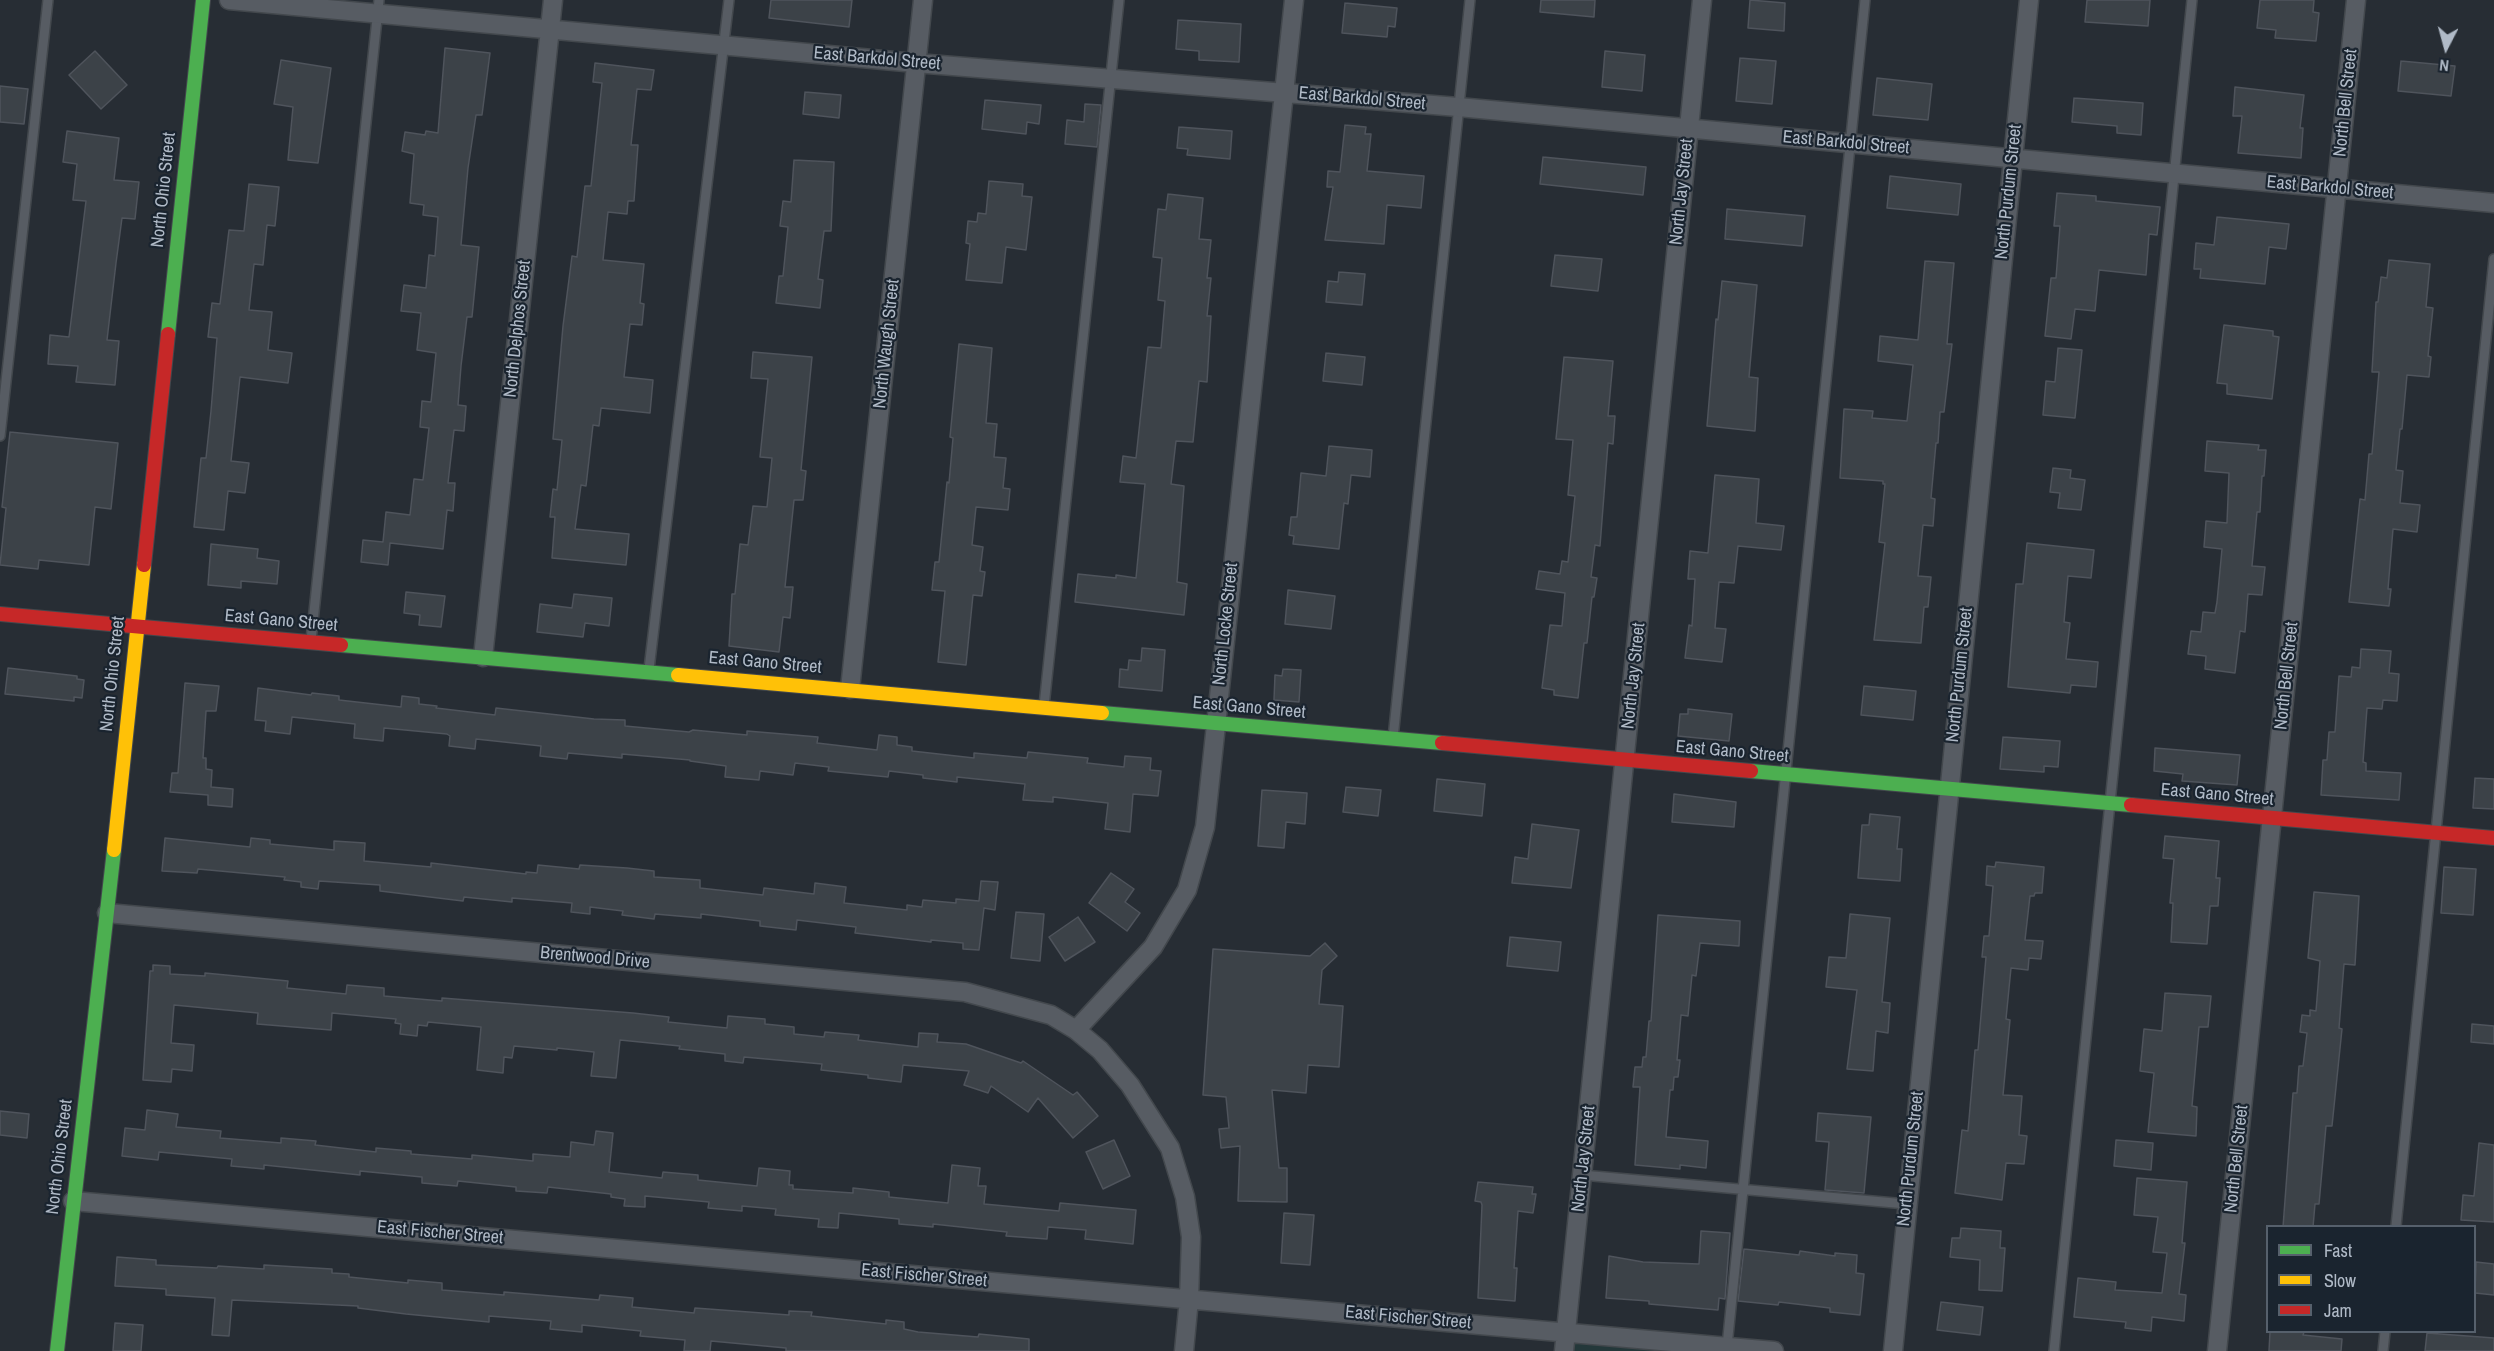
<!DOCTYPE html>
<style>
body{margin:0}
#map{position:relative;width:2494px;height:1351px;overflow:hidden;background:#272d34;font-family:"Archivo Narrow",sans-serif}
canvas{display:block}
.legend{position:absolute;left:2266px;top:1225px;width:210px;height:108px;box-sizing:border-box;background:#1a242f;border:2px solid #56606c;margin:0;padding:8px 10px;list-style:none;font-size:18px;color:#b0bac7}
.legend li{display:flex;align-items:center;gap:12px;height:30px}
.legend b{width:30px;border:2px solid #56606c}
.north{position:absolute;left:2416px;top:18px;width:60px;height:60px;-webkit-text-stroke:4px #1a242f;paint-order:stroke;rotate:186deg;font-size:16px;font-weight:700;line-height:24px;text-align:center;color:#b0bac7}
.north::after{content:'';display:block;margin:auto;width:21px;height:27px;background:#b0bac7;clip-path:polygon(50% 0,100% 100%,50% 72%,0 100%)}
</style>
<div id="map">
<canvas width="2494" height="1351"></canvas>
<ul class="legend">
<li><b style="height:8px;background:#4caf50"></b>Fast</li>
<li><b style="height:8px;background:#ffc107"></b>Slow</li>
<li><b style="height:8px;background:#c62828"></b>Jam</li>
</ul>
<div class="north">N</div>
</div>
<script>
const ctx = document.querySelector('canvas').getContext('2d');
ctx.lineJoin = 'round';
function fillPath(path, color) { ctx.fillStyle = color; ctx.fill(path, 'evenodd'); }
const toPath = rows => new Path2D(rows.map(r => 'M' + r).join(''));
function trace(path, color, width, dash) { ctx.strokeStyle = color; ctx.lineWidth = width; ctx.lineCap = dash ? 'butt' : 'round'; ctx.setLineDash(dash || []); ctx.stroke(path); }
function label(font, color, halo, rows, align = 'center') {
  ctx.font = font + ' "Archivo Narrow",sans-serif'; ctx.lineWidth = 4.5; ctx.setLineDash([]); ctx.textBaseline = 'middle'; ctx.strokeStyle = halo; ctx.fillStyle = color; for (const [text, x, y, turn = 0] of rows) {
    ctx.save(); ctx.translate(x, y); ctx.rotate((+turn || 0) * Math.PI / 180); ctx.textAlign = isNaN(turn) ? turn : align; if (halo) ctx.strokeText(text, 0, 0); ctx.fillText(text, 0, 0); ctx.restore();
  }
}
fillPath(toPath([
 [1566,1331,1771,1351,1564,1351]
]), '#24383a');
const building = toPath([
 [771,0,852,0,849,27,769,18,771,0],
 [1541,0,1595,0,1594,17,1540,12,1541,0],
 [1750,0,1785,3,1784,31,1748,28,1750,0],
 [2087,0,2150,0,2148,26,2085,22,2087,0],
 [2260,0,2314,0,2313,12,2319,13,2316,41,2275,38,2276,30,2257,28,2260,0],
 [1345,3,1397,8,1395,27,1388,26,1387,37,1342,33,1345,3],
 [1178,20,1241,24,1239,62,1199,60,1199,51,1176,49,1178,20],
 [445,48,490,53,482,115,476,115,468,168,461,245,479,247,472,317,467,317,461,366,458,405,466,406,464,431,454,430,448,483,455,483,453,511,447,510,443,549,390,543,388,565,361,562,363,540,383,542,386,512,410,515,414,479,423,480,429,428,420,427,422,401,431,402,436,353,417,350,421,313,401,311,404,285,426,288,429,255,435,256,438,217,423,215,424,205,410,203,414,154,402,151,405,132,425,135,426,131,438,133,445,48],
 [95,51,127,85,101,109,69,75,95,51],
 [1605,51,1645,55,1642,91,1602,87,1605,51],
 [1740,58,1776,61,1772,104,1736,101,1740,58],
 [281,60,331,68,318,163,288,160,293,107,274,104,281,60],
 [2401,61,2455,66,2451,96,2398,91,2401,61],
 [595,63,654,70,651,90,637,89,631,145,638,145,634,201,628,201,627,214,608,212,603,260,644,264,640,303,644,304,642,325,630,324,624,377,653,380,650,413,601,408,599,426,593,425,586,486,581,485,575,529,629,534,626,565,552,558,555,517,550,517,553,489,557,490,562,440,553,439,563,326,572,256,577,257,585,186,591,186,602,83,593,82,595,63],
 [1877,78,1932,84,1928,120,1873,115,1877,78],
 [0,86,28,89,24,124,0,122,0,86],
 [2235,87,2304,95,2300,128,2303,128,2301,158,2238,153,2242,116,2233,116,2235,87],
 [805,92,841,95,839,118,803,114,805,92],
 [2074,98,2143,103,2141,135,2117,133,2117,126,2072,122,2074,98],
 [985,100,1041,105,1039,124,1027,122,1026,134,982,129,985,100],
 [1085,104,1101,105,1097,147,1065,144,1067,120,1084,122,1085,104],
 [1345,125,1366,127,1365,134,1371,134,1367,171,1424,176,1421,208,1387,205,1384,244,1325,240,1333,187,1327,187,1328,171,1340,172,1345,125],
 [1179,127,1232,131,1230,159,1187,155,1188,149,1177,148,1179,127],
 [67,131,119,138,114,180,139,182,135,219,122,218,116,263,107,340,119,341,115,385,76,382,78,366,48,364,50,335,69,337,86,201,73,200,77,164,63,162,67,131],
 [1543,157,1646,167,1643,195,1540,184,1543,157],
 [794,160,834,162,831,231,824,231,818,279,823,280,820,308,776,303,779,276,783,276,788,227,780,226,783,201,791,202,794,160],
 [1890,176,1961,184,1958,215,1887,208,1890,176],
 [989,181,1023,184,1022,196,1032,197,1026,250,1006,247,1002,283,966,280,970,244,966,243,968,221,977,222,978,213,986,214,989,181],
 [249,184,279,187,275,226,267,225,263,265,254,264,249,310,272,312,268,350,292,353,288,383,240,377,231,461,249,463,245,493,228,491,224,530,194,527,201,458,206,458,211,411,217,338,208,337,212,303,220,304,229,230,244,231,249,184],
 [2057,193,2096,196,2096,201,2160,207,2157,235,2149,234,2146,275,2099,270,2095,311,2075,309,2071,339,2045,336,2051,278,2056,278,2060,226,2054,226,2057,193],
 [1168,194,1203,198,1199,239,1211,240,1207,278,1211,278,1207,316,1211,316,1207,382,1199,381,1193,442,1176,441,1171,484,1184,486,1177,582,1187,584,1184,615,1075,602,1078,574,1116,578,1116,575,1136,578,1145,484,1120,482,1123,456,1136,458,1148,347,1161,348,1165,301,1158,300,1162,258,1153,257,1158,209,1166,210,1168,194],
 [1727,209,1805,216,1802,246,1725,239,1727,209],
 [2217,217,2289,224,2286,249,2269,247,2265,284,2200,278,2201,269,2194,269,2196,243,2214,245,2217,217],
 [1555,255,1602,259,1598,291,1551,286,1555,255],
 [2389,260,2430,264,2426,307,2433,308,2428,356,2431,357,2429,377,2407,375,2402,429,2400,429,2396,470,2403,471,2400,503,2420,505,2417,532,2393,529,2388,589,2391,589,2389,606,2349,602,2360,499,2365,500,2369,454,2372,454,2379,372,2372,372,2376,302,2378,302,2381,277,2387,278,2389,260],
 [1925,261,1954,263,1947,344,1952,344,1944,412,1940,412,1938,443,1936,443,1931,498,1935,499,1933,526,1923,525,1918,576,1931,577,1928,607,1924,607,1921,643,1874,640,1885,543,1879,542,1885,484,1883,484,1883,481,1840,478,1844,409,1873,411,1872,418,1907,421,1913,365,1878,361,1880,336,1918,340,1925,261],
 [1339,272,1365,274,1362,305,1326,302,1328,281,1338,282,1339,272],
 [1722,281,1757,285,1749,377,1758,378,1755,431,1707,426,1716,319,1718,320,1722,281],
 [2224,325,2273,331,2273,336,2279,337,2272,399,2227,394,2227,384,2217,383,2224,325],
 [959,344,992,348,986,423,997,424,994,457,1006,458,1003,488,1010,489,1008,510,976,507,972,545,983,547,980,571,985,572,982,596,973,595,966,665,938,662,945,591,932,590,935,562,939,562,947,482,949,483,953,438,950,437,959,344],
 [2058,348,2082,350,2075,418,2043,415,2046,381,2055,382,2058,348],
 [753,352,812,357,801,470,806,471,803,500,794,500,785,587,793,587,790,618,783,617,779,652,729,646,732,594,735,594,740,544,748,545,753,506,767,507,772,458,760,457,768,379,751,378,753,352],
 [1326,353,1365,357,1362,385,1323,381,1326,353],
 [1564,357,1613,361,1608,416,1615,416,1613,444,1608,443,1600,546,1595,545,1591,577,1597,578,1594,597,1592,597,1587,643,1584,643,1578,698,1554,695,1554,690,1542,688,1550,625,1562,626,1565,593,1536,589,1539,571,1560,574,1562,561,1568,562,1575,496,1568,495,1573,440,1556,439,1564,357],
 [10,432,118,443,111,509,95,507,89,565,39,560,38,569,0,565,6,508,2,507,10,432],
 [2207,441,2259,445,2258,450,2266,450,2264,476,2262,476,2260,512,2257,512,2252,566,2265,567,2262,595,2248,594,2245,632,2240,631,2235,673,2205,669,2206,656,2188,654,2191,631,2201,632,2203,612,2215,613,2217,602,2222,549,2204,547,2206,521,2227,523,2229,473,2205,471,2207,441],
 [1329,446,1372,450,1370,477,1351,475,1348,504,1344,503,1339,549,1293,544,1294,536,1289,535,1291,517,1297,517,1301,473,1326,476,1329,446],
 [2053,468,2071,470,2070,478,2085,480,2081,510,2058,508,2060,493,2050,492,2053,468],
 [1715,475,1759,479,1756,523,1784,526,1781,550,1738,546,1734,583,1719,582,1715,628,1726,629,1722,662,1685,658,1689,625,1692,626,1695,579,1688,579,1690,551,1708,553,1715,475],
 [2027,543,2094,550,2091,578,2068,576,2064,622,2070,623,2066,659,2098,662,2096,687,2071,685,2070,693,2008,687,2016,584,2023,584,2027,543],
 [211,544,258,549,257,558,279,561,277,584,241,581,241,588,208,585,211,544],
 [1288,590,1335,596,1331,629,1285,624,1288,590],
 [406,592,445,596,441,627,419,625,420,615,404,613,406,592],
 [574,594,612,598,609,626,585,623,583,637,537,632,540,604,572,608,574,594],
 [1142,648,1165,650,1162,691,1119,687,1120,669,1128,670,1129,660,1141,661,1142,648],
 [2361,649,2391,651,2389,673,2399,674,2397,701,2383,700,2382,709,2367,708,2363,762,2366,763,2366,771,2401,773,2399,800,2321,795,2323,760,2327,760,2329,732,2335,732,2339,676,2351,677,2352,667,2360,668,2361,649],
 [8,668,77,676,77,679,84,680,82,698,74,697,74,701,5,694,8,668],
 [1283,669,1301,670,1299,702,1274,700,1275,675,1282,676,1283,669],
 [185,683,219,686,216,711,206,711,203,758,206,758,206,769,212,770,211,787,233,789,232,807,208,805,208,795,170,792,172,773,178,773,185,683],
 [1864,686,1916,691,1913,720,1861,715,1864,686],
 [258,688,311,695,312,693,339,696,339,700,401,707,402,696,419,698,419,704,437,706,436,708,495,715,496,708,594,719,625,720,625,726,689,732,693,730,747,735,747,731,783,734,818,737,817,743,877,750,879,735,897,737,897,745,912,747,912,751,974,758,974,753,1027,758,1028,752,1088,758,1087,763,1124,767,1125,756,1151,758,1150,770,1161,771,1158,796,1133,794,1130,832,1105,829,1108,803,1053,797,1053,802,1023,800,1025,784,957,777,957,782,923,778,923,775,889,771,888,777,828,771,829,767,795,763,793,775,760,771,759,780,725,777,726,766,690,761,690,760,622,754,622,758,568,753,567,759,540,756,541,746,476,739,475,749,449,746,450,736,447,734,384,728,383,741,354,738,355,724,292,717,290,734,265,731,266,721,255,720,258,688],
 [1688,709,1732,714,1729,741,1678,736,1680,714,1688,714,1688,709],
 [2003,737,2060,741,2058,767,2044,766,2044,772,2000,769,2003,737],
 [2155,748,2240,755,2237,785,2182,781,2183,774,2154,771,2155,748],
 [2475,778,2494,779,2494,809,2473,808,2475,778],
 [1437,779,1485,784,1482,816,1434,811,1437,779],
 [1346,787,1381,790,1378,816,1343,812,1346,787],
 [1262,790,1307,793,1305,824,1286,822,1284,848,1258,846,1262,790],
 [1674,794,1736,802,1734,827,1672,822,1674,794],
 [1870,814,1900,817,1897,849,1902,849,1900,881,1858,878,1862,825,1869,825,1870,814],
 [1532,824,1579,830,1571,888,1512,883,1515,857,1528,859,1532,824],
 [2165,836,2219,841,2216,878,2220,878,2218,906,2210,906,2207,944,2171,942,2173,903,2170,903,2174,859,2163,858,2165,836],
 [165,838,250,847,251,838,270,840,270,844,334,850,334,841,365,843,364,861,431,867,431,863,526,874,526,872,537,873,538,865,579,869,580,865,627,868,654,871,654,877,700,880,700,888,763,895,764,888,814,894,815,883,846,887,844,903,907,910,907,905,922,907,923,900,956,903,956,899,979,901,981,881,998,882,995,910,984,908,979,950,963,949,963,943,931,940,931,942,855,933,856,927,797,920,796,930,760,926,760,921,701,914,701,918,655,914,654,919,622,915,623,911,590,907,590,914,571,912,572,903,512,898,512,902,464,897,463,901,380,891,380,885,319,881,318,889,301,887,301,882,284,880,285,877,198,869,197,873,162,871,165,838],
 [1996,862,2044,867,2042,893,2035,893,2034,896,2030,896,2025,940,2043,941,2041,959,2029,958,2028,970,2011,968,2006,1019,2010,1020,2003,1095,2022,1096,2019,1135,2027,1136,2024,1164,2006,1163,2002,1200,1955,1193,1962,1130,1968,1131,1975,1050,1978,1050,1986,957,1982,957,1984,936,1989,936,1993,886,1986,885,1987,866,1995,867,1996,862],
 [2444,867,2476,869,2473,915,2441,913,2444,867],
 [1111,873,1134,889,1125,902,1140,913,1127,931,1089,903,1111,873],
 [2314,892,2359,896,2355,965,2344,964,2339,1028,2342,1029,2332,1126,2326,1126,2319,1204,2315,1204,2313,1227,2283,1227,2293,1093,2297,1093,2299,1066,2303,1066,2307,1033,2300,1032,2302,1015,2310,1016,2310,1010,2316,1011,2320,961,2308,958,2314,892],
 [1016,912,1044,914,1040,961,1011,958,1016,912],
 [1850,914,1890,918,1882,1002,1890,1003,1888,1033,1876,1031,1873,1071,1847,1069,1857,990,1826,987,1829,957,1846,958,1850,914],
 [1658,915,1740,921,1739,946,1700,943,1696,976,1692,975,1688,1016,1681,1015,1677,1060,1680,1060,1678,1077,1674,1077,1673,1090,1670,1090,1666,1137,1708,1141,1706,1168,1680,1165,1680,1169,1635,1165,1640,1087,1633,1087,1635,1067,1642,1067,1643,1057,1646,1057,1649,1021,1651,1021,1658,915],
 [1078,917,1095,942,1065,961,1049,937,1078,917],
 [1510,937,1561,942,1558,971,1507,966,1510,937],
 [1325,943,1337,956,1322,970,1319,1004,1343,1006,1339,1067,1308,1065,1306,1093,1272,1090,1279,1168,1287,1168,1287,1202,1238,1201,1240,1146,1221,1148,1219,1129,1229,1128,1226,1097,1203,1095,1213,949,1310,956,1325,943],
 [153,965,170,966,170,974,205,976,205,973,288,981,287,988,346,994,347,985,384,988,384,996,442,1001,442,998,633,1013,669,1017,668,1022,727,1028,728,1016,765,1019,765,1024,794,1027,794,1034,824,1037,825,1032,859,1035,858,1040,918,1047,919,1033,938,1034,937,1042,966,1044,1021,1063,1023,1061,1073,1095,1077,1092,1098,1116,1073,1138,1038,1098,1028,1112,991,1086,988,1093,964,1085,969,1071,903,1065,901,1082,868,1078,868,1075,821,1070,822,1064,744,1057,743,1063,725,1061,725,1054,679,1049,680,1046,620,1040,616,1078,591,1076,594,1052,557,1048,557,1050,514,1046,512,1058,504,1057,503,1073,477,1070,481,1027,428,1022,427,1026,418,1025,417,1036,400,1034,401,1024,395,1023,396,1019,332,1013,331,1030,257,1024,258,1013,174,1005,171,1043,194,1045,192,1071,172,1069,171,1082,143,1080,150,971,153,971,153,965],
 [2165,993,2211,996,2208,1027,2199,1027,2192,1106,2197,1107,2196,1136,2148,1132,2154,1073,2140,1071,2144,1029,2162,1031,2165,993],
 [2472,1024,2494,1026,2494,1044,2471,1042,2472,1024],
 [147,1110,178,1114,176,1127,221,1131,220,1138,281,1143,281,1138,316,1141,315,1145,376,1152,376,1148,411,1151,411,1154,472,1159,472,1155,533,1161,533,1154,570,1157,571,1142,594,1145,596,1131,613,1133,609,1172,662,1178,663,1172,698,1175,698,1180,757,1186,759,1168,790,1171,789,1185,793,1185,793,1189,853,1193,853,1188,889,1192,889,1197,948,1203,952,1165,980,1168,978,1186,986,1186,984,1204,1059,1211,1060,1203,1136,1210,1133,1244,1085,1239,1086,1230,1048,1227,1047,1239,1006,1236,1007,1232,933,1224,933,1227,899,1224,899,1219,839,1213,838,1228,818,1227,819,1219,775,1215,776,1209,742,1206,742,1211,708,1208,709,1202,645,1196,645,1207,624,1206,625,1199,611,1197,611,1194,548,1187,547,1193,516,1191,516,1187,458,1181,457,1186,422,1183,422,1177,360,1171,360,1175,264,1165,264,1169,231,1166,232,1159,159,1152,158,1160,122,1156,125,1128,145,1130,147,1110],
 [0,1111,29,1114,27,1138,0,1135,0,1111],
 [1818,1113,1871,1117,1864,1193,1825,1190,1829,1142,1816,1141,1818,1113],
 [1114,1140,1130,1176,1103,1189,1086,1152,1114,1140],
 [2116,1140,2153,1143,2151,1170,2114,1166,2116,1140],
 [2479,1143,2494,1145,2494,1222,2461,1220,2463,1195,2474,1196,2479,1143],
 [2137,1178,2187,1182,2182,1243,2185,1243,2179,1294,2186,1295,2184,1321,2152,1317,2151,1331,2125,1328,2126,1322,2074,1317,2078,1278,2116,1282,2115,1290,2162,1293,2167,1253,2153,1252,2158,1217,2134,1215,2137,1178],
 [1478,1182,1533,1187,1532,1194,1536,1194,1533,1213,1518,1211,1514,1268,1517,1268,1515,1301,1478,1298,1482,1205,1481,1202,1475,1201,1478,1182],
 [1284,1213,1314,1215,1310,1265,1281,1263,1284,1213],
 [1961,1228,2001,1231,2000,1248,2005,1248,2002,1291,1979,1290,1980,1260,1950,1257,1952,1238,1960,1238,1961,1228],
 [1701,1231,1730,1233,1725,1299,1719,1298,1718,1310,1649,1304,1649,1301,1606,1298,1609,1256,1643,1262,1699,1264,1701,1231],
 [1744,1249,1799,1255,1800,1251,1835,1256,1835,1253,1857,1255,1856,1273,1864,1274,1860,1315,1830,1312,1830,1308,1779,1302,1778,1305,1738,1301,1744,1249],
 [117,1257,156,1260,156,1265,217,1268,218,1266,264,1269,264,1265,332,1269,332,1273,349,1274,349,1277,408,1283,408,1280,442,1283,442,1290,504,1295,504,1292,599,1300,600,1295,633,1298,632,1307,694,1313,695,1308,789,1315,789,1311,812,1312,811,1316,886,1324,886,1320,904,1322,904,1329,918,1332,978,1337,979,1334,1029,1339,1029,1351,786,1351,786,1348,711,1341,710,1351,684,1351,685,1340,640,1336,641,1331,582,1325,582,1332,550,1329,551,1321,489,1316,489,1322,406,1314,358,1308,358,1306,232,1300,229,1336,212,1335,215,1298,166,1295,166,1289,115,1286,117,1257],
 [2476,1262,2494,1264,2494,1295,2475,1293,2476,1262],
 [1941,1302,1983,1307,1980,1335,1937,1330,1941,1302],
 [115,1323,143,1325,141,1351,113,1351,115,1323],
 [2270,1332,2304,1332,2303,1335,2342,1339,2341,1351,2269,1351,2270,1332],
 [2427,1333,2494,1338,2494,1351,2425,1351,2427,1333]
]);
fillPath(building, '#3c4248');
trace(building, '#4f545c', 1.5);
const lane = toPath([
 [0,436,48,0],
 [311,640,379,0],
 [649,669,729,0],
 [1044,706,1119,0],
 [1393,738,1470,0],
 [1582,1175,1906,1204],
 [2396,1226,2494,259],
 [1727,1346,1865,0],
 [2054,1351,2192,0],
 [2383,1351,2385,1332]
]);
const street = toPath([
 [229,0,916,63,1458,107,2494,203],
 [483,657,553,0],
 [850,689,923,0],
 [107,913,965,992,1051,1015,1076,1030,1100,1050,1130,1085,1170,1148,1185,1197,1191,1237,1189,1299,1184,1351],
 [1076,1030,1153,947,1187,890,1205,827,1294,0],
 [73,1201,1774,1351],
 [1564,1351,1702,0],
 [1893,1351,2029,0],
 [2217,1351,2356,0]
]);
const fast = toPath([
 [168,334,203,0],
 [341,645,678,675],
 [1102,713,1442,743],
 [1751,771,2131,805],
 [57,1351,114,850]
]);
const slow = toPath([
 [678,675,1102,713],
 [114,850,144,565]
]);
const jam = toPath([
 [144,565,168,334],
 [0,614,341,645],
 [1442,743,1751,771],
 [2131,805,2494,838]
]);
trace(lane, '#43484d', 12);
trace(street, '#43484d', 21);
trace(fast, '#43484d', 16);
trace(slow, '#43484d', 16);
trace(jam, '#43484d', 16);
trace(lane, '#575c63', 9);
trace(street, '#575c63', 18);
trace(fast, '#4caf50', 14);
trace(slow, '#ffc107', 14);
trace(jam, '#c62828', 14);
label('18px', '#b0bac7', '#1a242f', [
 ["East Barkdol Street",877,59,5],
 ["East Barkdol Street",1362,99,5],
 ["North Bell Street",2346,103,-84],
 ["East Barkdol Street",1846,143,5],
 ["East Barkdol Street",2330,188,5],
 ["North Ohio Street",164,190,-84],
 ["North Jay Street",1682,192,-84],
 ["North Purdum Street",2009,192,-84],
 ["North Delphos Street",518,329,-84],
 ["North Waugh Street",887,344,-84],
 ["East Gano Street",281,621,5],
 ["North Locke Street",1226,624,-84],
 ["East Gano Street",765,663,5],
 ["North Ohio Street",113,674,-84],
 ["North Purdum Street",1960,675,-84],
 ["North Jay Street",1634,676,-84],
 ["North Bell Street",2287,676,-84],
 ["East Gano Street",1249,708,5],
 ["East Gano Street",1732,752,5],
 ["East Gano Street",2217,795,5],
 ["Brentwood Drive",595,958,5],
 ["North Ohio Street",60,1157,-83],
 ["North Jay Street",1584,1159,-84],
 ["North Purdum Street",1911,1159,-84],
 ["North Bell Street",2237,1159,-84],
 ["East Fischer Street",440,1233,5],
 ["East Fischer Street",924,1276,5],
 ["East Fischer Street",1408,1318,5]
]);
</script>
